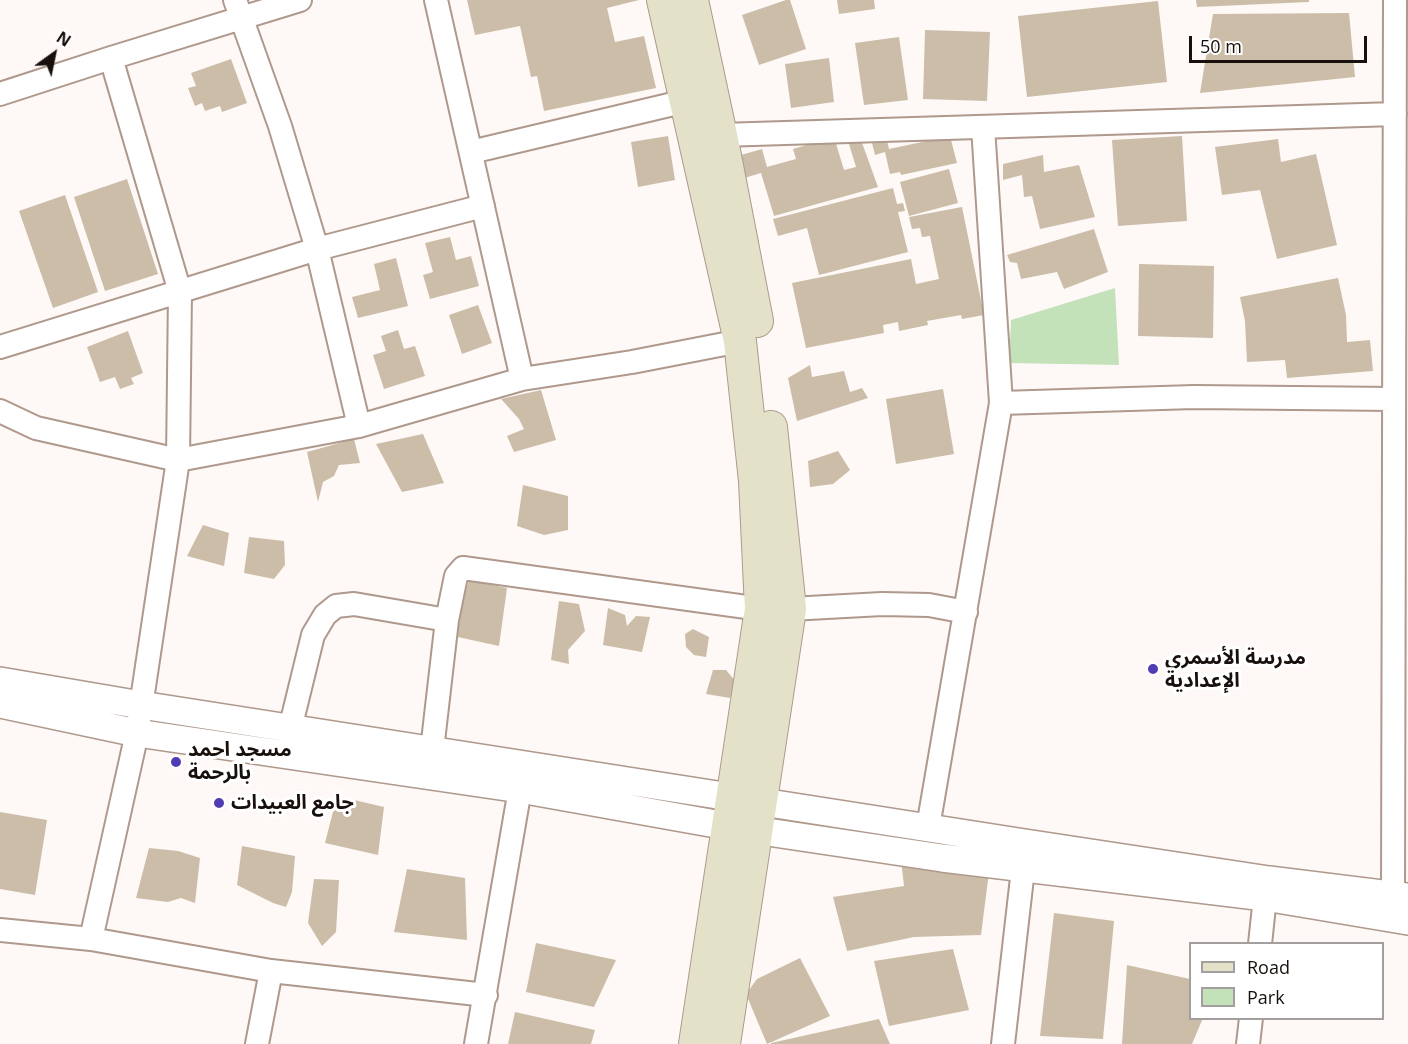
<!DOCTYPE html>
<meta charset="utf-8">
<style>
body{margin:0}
#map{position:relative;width:1408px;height:1044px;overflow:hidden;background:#fef9f6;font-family:"Open Sans",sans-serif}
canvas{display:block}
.legend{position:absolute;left:1189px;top:942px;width:195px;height:78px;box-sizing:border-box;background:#fff;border:2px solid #a39f9e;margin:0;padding:8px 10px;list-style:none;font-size:18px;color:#18100c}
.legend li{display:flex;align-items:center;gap:12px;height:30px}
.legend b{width:30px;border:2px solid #a39f9e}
.north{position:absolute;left:24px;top:24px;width:60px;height:60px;-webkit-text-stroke:4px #fff;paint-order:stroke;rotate:33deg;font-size:16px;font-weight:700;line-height:24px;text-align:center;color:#18100c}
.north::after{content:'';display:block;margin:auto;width:21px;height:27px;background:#18100c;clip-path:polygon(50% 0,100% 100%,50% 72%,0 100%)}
.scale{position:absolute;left:1189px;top:36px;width:178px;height:27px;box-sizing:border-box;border:3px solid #18100c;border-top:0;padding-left:8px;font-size:18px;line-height:21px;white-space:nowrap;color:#18100c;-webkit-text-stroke:4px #fff;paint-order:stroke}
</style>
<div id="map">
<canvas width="1408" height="1044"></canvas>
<ul class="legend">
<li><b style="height:8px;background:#e3e2c8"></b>Road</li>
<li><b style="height:16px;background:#c4e2ba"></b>Park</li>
</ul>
<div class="north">N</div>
<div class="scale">50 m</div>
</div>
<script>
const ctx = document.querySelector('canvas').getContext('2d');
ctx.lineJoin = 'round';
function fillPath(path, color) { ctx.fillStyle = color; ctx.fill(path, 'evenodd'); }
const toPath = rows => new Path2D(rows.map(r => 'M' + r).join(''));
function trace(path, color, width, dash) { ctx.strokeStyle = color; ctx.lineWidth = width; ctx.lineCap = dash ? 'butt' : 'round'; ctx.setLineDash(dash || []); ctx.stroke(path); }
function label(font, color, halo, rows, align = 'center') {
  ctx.font = font + ' "Open Sans","Noto Sans Arabic",sans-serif'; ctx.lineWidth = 6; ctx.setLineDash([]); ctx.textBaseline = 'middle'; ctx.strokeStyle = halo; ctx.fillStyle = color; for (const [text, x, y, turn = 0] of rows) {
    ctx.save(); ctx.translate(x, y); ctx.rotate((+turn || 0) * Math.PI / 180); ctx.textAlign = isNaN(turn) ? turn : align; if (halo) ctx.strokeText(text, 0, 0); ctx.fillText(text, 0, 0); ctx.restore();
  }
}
fillPath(toPath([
 [1115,288,1119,365,1009,363,1011,320]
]), '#c4e2ba');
fillPath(toPath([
 [467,0,639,0,607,8,615,42,644,36,656,88,544,111,537,76,531,77,520,26,475,35],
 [786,0,790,0,806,49,759,65,742,15],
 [837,0,874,0,875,9,839,14],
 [1196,0,1309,0,1309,2,1197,7],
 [1158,1,1167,82,1027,97,1018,16],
 [1349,13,1355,77,1200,93,1213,14],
 [925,30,990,32,987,101,923,99],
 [899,37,908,100,864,105,855,43],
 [829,58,834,102,791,108,785,64],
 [231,59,247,103,222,112,220,106,205,111,202,103,195,106,188,88,196,86,191,73],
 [668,136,675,180,638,187,631,142],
 [950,136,957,163,901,175,900,172,890,174,885,152,875,155,872,143,887,140,889,149],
 [1182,136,1187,221,1118,226,1112,140],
 [834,137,844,170,856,167,849,144,861,140,878,187,774,216,761,173,741,179,734,157,762,149,767,167,796,159,793,149],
 [1278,139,1281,162,1316,154,1337,245,1277,259,1260,190,1222,195,1215,147],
 [1043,155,1044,172,1079,165,1095,217,1040,229,1032,196,1024,197,1022,175,1003,180,1003,164],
 [949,169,958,203,909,216,900,182],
 [127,179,158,274,105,291,74,197],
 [893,188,897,204,903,203,905,211,898,212,908,252,819,275,807,228,778,236,773,219],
 [65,195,98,292,53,308,19,211],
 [962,207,984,315,962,319,961,315,927,321,928,325,899,331,898,322,883,325,884,333,806,348,792,283,911,259,916,284,939,279,930,236,922,237,920,228,912,229,909,217],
 [1094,229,1108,272,1064,289,1057,272,1021,279,1017,263,1010,262,1007,255],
 [450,237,456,260,471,256,479,286,430,299,423,275,433,272,425,243],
 [396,258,408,306,358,318,352,297,380,290,374,264],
 [1139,264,1214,266,1213,338,1138,336],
 [1338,278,1346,315,1347,342,1370,340,1373,371,1287,378,1285,360,1247,362,1245,321,1240,297],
 [478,305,492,343,462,354,449,315],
 [398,330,404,349,415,346,425,376,384,389,373,355,386,351,381,336],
 [128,331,143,373,131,378,134,384,120,389,115,377,100,382,87,347],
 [810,365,812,377,844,371,850,392,862,388,868,398,797,421,788,378],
 [943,389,954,454,896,464,886,399],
 [541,390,556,440,514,452,507,436,524,429,519,419,501,399],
 [423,434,444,483,402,492,376,444],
 [354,439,360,463,339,465,334,476,323,482,318,502,307,452],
 [838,451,850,470,833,484,810,487,808,461],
 [523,485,568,496,568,530,544,535,517,526],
 [203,525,229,533,224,566,187,556],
 [249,537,284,541,285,565,274,579,244,573],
 [469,580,507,588,499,646,453,636],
 [559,601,579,604,585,631,568,650,569,664,551,660],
 [608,608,625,615,627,626,636,616,650,617,642,652,603,645],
 [693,629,709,637,706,657,694,655,686,647,685,634],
 [713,670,726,670,736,682,730,698,706,694],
 [337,796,384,807,378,855,325,843],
 [0,812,47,820,35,895,0,889],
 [242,846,295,856,292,892,286,907,273,903,237,885],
 [149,848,178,851,200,858,195,903,181,898,168,902,136,898],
 [901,860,989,872,981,935,914,937,847,951,833,897,904,886],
 [407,869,465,878,467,940,394,932],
 [314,879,339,880,336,932,322,946,308,923],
 [1054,913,1114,921,1103,1039,1040,1036],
 [536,943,616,960,594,1007,526,992],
 [953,949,969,1010,889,1026,874,961],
 [800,958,830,1016,767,1044,746,994,757,979],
 [1127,965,1190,979,1190,1018,1203,1018,1192,1044,1122,1044],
 [515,1012,595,1030,591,1044,508,1044],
 [879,1019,890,1044,771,1044,771,1043]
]), '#ccbda8');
const minor = toPath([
 [235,0,280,126,317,249,359,426],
 [436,0,522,379],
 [0,94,111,58,300,0],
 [721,135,1395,114],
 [471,152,686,101],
 [0,347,317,249,483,206],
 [1001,403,1194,397,1394,399],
 [0,411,36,428,178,460,359,426,522,379,632,362,740,341],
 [790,609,882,604,929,605,966,612],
 [290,729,313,635,325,615,336,606,354,604,447,620],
 [432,750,447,620,456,576,463,568,761,609],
 [928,827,1001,403,983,127],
 [1393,894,1395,0],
 [0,930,91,939,271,971,486,995],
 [91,939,137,733,178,460,180,292,111,58],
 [1260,944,1265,897],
 [257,1044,271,971],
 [476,1044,520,789],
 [1003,1044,1023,869],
 [1248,1044,1251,1018]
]);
const tertiary = toPath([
 [0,681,141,705,1025,843,1269,880,1408,897],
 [0,704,137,733,520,789,727,826,942,858,1265,897,1408,921]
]);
const secondary = toPath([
 [663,0,740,341,755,481,761,609,695,1044],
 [692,0,721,135,757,321],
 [724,1044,790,609,771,427]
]);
trace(minor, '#af988c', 26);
trace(tertiary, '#af988c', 30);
trace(secondary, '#af988c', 34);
trace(minor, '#fff', 22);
trace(tertiary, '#fff', 27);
trace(secondary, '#e3e2c8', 32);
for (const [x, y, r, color] of [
 [1153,669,6,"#503cb3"],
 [176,762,6,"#503cb3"],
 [219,803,6,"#503cb3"]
]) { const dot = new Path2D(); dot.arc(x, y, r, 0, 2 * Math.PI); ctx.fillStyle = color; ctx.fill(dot); trace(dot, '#fff', 2); }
label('bold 20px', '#18100c', '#fff', [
 ["مدرسة الأسمري",1165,658],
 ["الإعدادية",1165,681],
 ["مسجد احمد",188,750],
 ["بالرحمة",188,773],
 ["جامع العبيدات",231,803]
], 'left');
</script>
